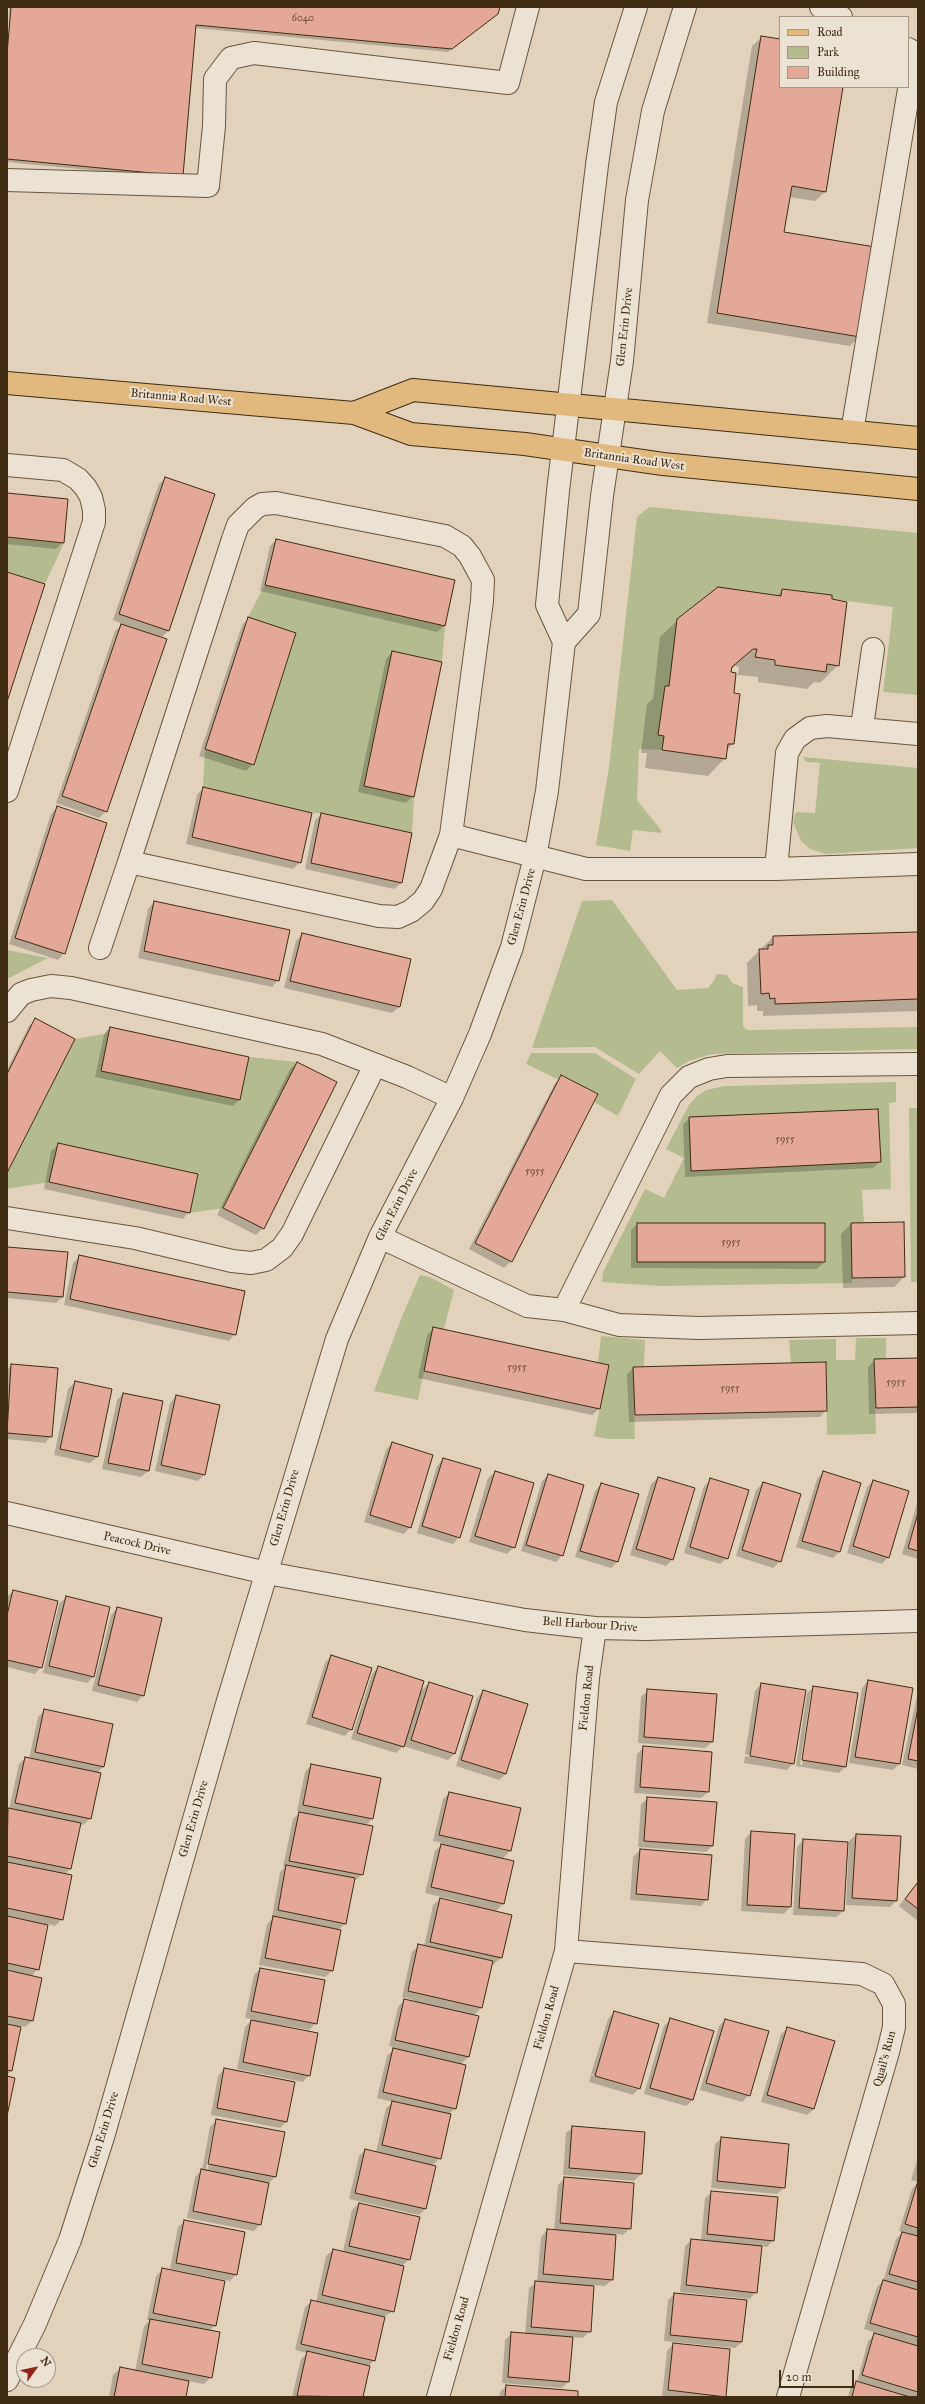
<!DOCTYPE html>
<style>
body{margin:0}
#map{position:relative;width:925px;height:2404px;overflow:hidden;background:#e2d2bb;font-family:"IM FELL Great Primer",serif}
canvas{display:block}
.frame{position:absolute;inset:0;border:8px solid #3f2c12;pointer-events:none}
.legend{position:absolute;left:779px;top:16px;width:130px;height:72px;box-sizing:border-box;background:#ece2d3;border:1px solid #a79986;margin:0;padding:5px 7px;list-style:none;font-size:12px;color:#3f2c12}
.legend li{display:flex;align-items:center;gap:8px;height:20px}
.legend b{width:20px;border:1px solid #a79986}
.north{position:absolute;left:16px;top:2348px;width:40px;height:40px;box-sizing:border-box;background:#ece2d3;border:1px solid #a79986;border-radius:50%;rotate:57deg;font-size:11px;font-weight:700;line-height:16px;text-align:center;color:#3f2c12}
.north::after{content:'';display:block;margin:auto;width:14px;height:18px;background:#8f2418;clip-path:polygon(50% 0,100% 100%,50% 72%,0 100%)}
.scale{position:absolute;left:779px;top:2370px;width:75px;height:18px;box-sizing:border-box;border:2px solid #3f2c12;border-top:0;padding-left:5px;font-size:12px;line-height:14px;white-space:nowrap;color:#3f2c12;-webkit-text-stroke:3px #ece2d3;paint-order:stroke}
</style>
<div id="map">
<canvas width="925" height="2404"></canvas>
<div class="frame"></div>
<ul class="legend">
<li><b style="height:5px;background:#e1b97e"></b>Road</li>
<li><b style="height:11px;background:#b4bb8f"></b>Park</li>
<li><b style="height:11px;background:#e3a898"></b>Building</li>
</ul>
<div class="north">N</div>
<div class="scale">20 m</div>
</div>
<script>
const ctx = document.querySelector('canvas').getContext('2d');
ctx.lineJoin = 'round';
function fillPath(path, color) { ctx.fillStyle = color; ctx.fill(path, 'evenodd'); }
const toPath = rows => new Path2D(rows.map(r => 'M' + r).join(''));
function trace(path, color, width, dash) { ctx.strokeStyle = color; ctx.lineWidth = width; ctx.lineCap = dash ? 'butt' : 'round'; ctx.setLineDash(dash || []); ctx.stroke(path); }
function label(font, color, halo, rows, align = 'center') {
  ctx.font = font + ' "IM FELL Great Primer",serif'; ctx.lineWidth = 4; ctx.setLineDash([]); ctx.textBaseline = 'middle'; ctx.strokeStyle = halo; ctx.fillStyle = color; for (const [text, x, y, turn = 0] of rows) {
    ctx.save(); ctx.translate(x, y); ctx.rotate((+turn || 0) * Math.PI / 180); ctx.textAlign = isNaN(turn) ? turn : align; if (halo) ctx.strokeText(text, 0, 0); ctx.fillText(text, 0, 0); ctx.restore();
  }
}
fillPath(toPath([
 [649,507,918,533,918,695,883,692,893,607,832,599,832,595,783,589,781,596,718,588,669,686,665,686,658,735,664,736,662,750,639,749,637,800,661,830,661,833,633,830,630,851,596,845,609,768,637,517],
 [7,537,64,543,45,584,7,572],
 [265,585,445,626,442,662,392,651,364,786,414,797,412,833,321,813,312,813,203,787,205,749,254,765,296,634,248,617],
 [803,757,918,768,918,848,826,854,810,849,801,841,793,822,795,814,797,812,815,813,820,763,806,762],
 [612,900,677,990,708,988,715,979,716,974,727,975,732,983,743,987,743,1026,747,1030,918,1027,918,1049,712,1054,689,1061,677,1068,660,1051,639,1074,595,1047,532,1048,582,901],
 [7,950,48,958,7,979],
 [110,1027,101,1071,240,1100,249,1057,297,1062,223,1208,190,1213,198,1174,58,1144,49,1182,7,1189,7,1173,75,1039,104,1034],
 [531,1053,595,1053,636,1079,618,1116,594,1102,598,1094,562,1075,559,1080,526,1064],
 [896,1082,896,1102,889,1103,891,1189,862,1190,864,1223,851,1223,852,1283,660,1286,602,1282,603,1272,645,1189,664,1198,684,1158,666,1149,689,1105,696,1097,706,1090,725,1086],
 [917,1085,918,1085,918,1282,911,1282,909,1108,917,1108],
 [420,1275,430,1277,454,1290,444,1329,433,1328,418,1400,374,1391,401,1319],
 [601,1336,645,1340,644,1366,633,1367,635,1439,608,1439,594,1436,609,1366,598,1363],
 [856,1338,886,1338,886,1359,874,1360,876,1434,827,1435,826,1362,791,1363,789,1340,836,1339,836,1360,855,1360]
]), '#b4bb8f');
fillPath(toPath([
 [9,7,499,7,494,17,448,52,195,28,180,179,7,162],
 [762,37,780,40,780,87,842,87,825,192,815,201,789,197,783,233,859,337,850,346,707,323,752,46],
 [166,478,169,630,162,637,153,634,106,811,99,818,56,803,115,631,123,624,113,620,159,484],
 [7,494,63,542,56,549,7,544],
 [276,540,454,581,444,626,437,632,260,591,270,546],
 [783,590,838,665,820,683,814,682,807,689,758,682,758,677,738,675,739,667,735,666,730,670,733,744,726,750,725,758,708,776,645,768,647,753,641,753,647,704,653,699,660,637,678,620,777,596],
 [248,619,253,764,246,771,199,756,242,625],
 [392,652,413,796,406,803,358,792,386,659],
 [203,788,300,862,293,869,186,844,197,795],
 [57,808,64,953,58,960,9,944,51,814],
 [322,814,401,883,394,889,305,869,315,820],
 [154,902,278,980,272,987,138,958,148,909],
 [918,933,918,1011,763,1016,763,1011,757,1011,757,1005,748,1006,747,963,773,937],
 [302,934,399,1007,392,1013,284,988,296,941],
 [36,1020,7,1171,7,1070,29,1026],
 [110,1028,239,1100,233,1106,95,1077,104,1035],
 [297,1063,263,1228,256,1235,217,1215,290,1069],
 [562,1077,511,1261,504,1268,469,1249,555,1083],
 [690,1118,880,1162,873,1168,685,1177,683,1124],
 [58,1145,189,1212,183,1219,44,1189,51,1151],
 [637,1224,824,1224,824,1262,817,1269,631,1268,631,1230],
 [851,1224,904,1277,894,1287,843,1288,841,1234],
 [7,1248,62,1297,56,1303,7,1298],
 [80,1256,235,1334,229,1341,64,1305,73,1263],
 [434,1328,608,1366,599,1409,592,1415,418,1378,427,1335],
 [918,1359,918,1413,869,1414,868,1367,875,1360],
 [11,1365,51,1436,45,1443,7,1439,7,1370],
 [634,1367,826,1410,820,1417,629,1422,627,1374],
 [75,1382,97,1457,90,1463,54,1455,68,1389],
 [123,1394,148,1471,141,1477,102,1469,117,1400],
 [176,1396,205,1474,198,1481,155,1471,170,1403],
 [392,1443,410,1527,404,1534,364,1522,386,1450],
 [443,1459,459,1537,453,1544,417,1533,437,1466],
 [495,1472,514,1547,507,1554,469,1542,488,1478],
 [823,1472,860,1484,839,1552,833,1558,796,1547,817,1479],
 [548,1475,562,1555,556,1562,521,1551,542,1481],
 [658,1478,672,1560,666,1566,630,1555,651,1484],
 [711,1479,727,1558,720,1564,684,1553,704,1486],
 [873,1481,888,1557,882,1564,847,1553,867,1487],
 [763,1483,780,1561,773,1568,736,1556,756,1490],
 [601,1484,617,1562,611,1568,575,1557,595,1491],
 [918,1500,918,1559,902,1554],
 [13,1591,41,1667,35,1674,7,1667,7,1597],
 [66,1597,93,1677,87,1683,43,1673,59,1604],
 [117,1608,143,1695,137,1702,92,1691,111,1615],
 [331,1656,351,1729,345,1736,306,1724,325,1663],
 [378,1667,420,1692,429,1683,454,1754,448,1760,403,1746,396,1753,351,1739,372,1674],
 [868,1681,899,1764,893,1770,849,1763,862,1688],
 [761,1684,793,1763,787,1770,744,1763,745,1756,789,1764,789,1762,745,1754,755,1691],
 [814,1687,845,1767,839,1773,796,1766,807,1693],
 [811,1693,813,1693,802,1765,800,1765],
 [648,1690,712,1742,705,1748,638,1743,641,1697],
 [483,1691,506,1774,499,1780,456,1766,477,1698],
 [918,1691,918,1769,902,1765],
 [45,1710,104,1766,97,1773,90,1819,83,1825,79,1824,70,1869,64,1875,62,1919,55,1926,47,1924,38,1969,31,1976,40,1978,32,2021,25,2027,20,2026,11,2071,7,2075,7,1810,9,1809,19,1764,25,1758,29,1759,38,1717],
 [643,1748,708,1792,701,1798,634,1793,637,1754],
 [311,1765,372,1819,365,1826,362,1875,354,1881,345,1924,338,1930,332,1971,325,1977,259,1965,267,1924,274,1917,272,1917,280,1872,285,1867,283,1867,293,1819,300,1812,297,1811,305,1772],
 [449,1793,519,1809,510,1851,502,1859,503,1904,495,1912,501,1958,494,1964,491,1964,481,2008,473,2016,477,2017,468,2057,460,2065,455,2108,448,2115,440,2158,432,2166,425,2209,419,2215,349,2199,359,2156,365,2150,376,2152,386,2108,393,2102,377,2098,387,2056,395,2048,389,2046,398,2007,404,2000,414,2002,414,2000,402,1997,412,1952,419,1946,424,1947,433,1905,440,1899,467,1905,467,1903,425,1893,435,1851,443,1843,433,1841,443,1799],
 [648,1798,716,1803,712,1846,706,1852,638,1847,641,1804],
 [751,1832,794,1835,790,1907,784,1914,741,1911,745,1839],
 [856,1835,896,1901,890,1907,846,1905,849,1841],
 [803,1840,843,1911,836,1917,793,1915,797,1847],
 [640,1850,707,1899,701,1906,630,1900,633,1857],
 [918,1881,918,1921,899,1906],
 [260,1969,316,2023,309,2030,282,2025,309,2075,303,2082,237,2069,245,2027,253,2019,245,2018,254,1975],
 [614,2012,639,2088,633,2095,589,2082,591,2075,636,2089,636,2087,591,2074,608,2019],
 [670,2020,693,2100,686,2106,644,2094,664,2026],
 [725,2020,749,2095,742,2102,700,2090,719,2026],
 [788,2028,814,2109,807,2115,761,2102,781,2034],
 [224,2069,286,2122,280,2128,211,2115,218,2076],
 [217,2120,275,2177,269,2183,260,2224,254,2231,187,2218,195,2177,202,2170,210,2127],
 [214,2126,216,2126,208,2169,206,2169],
 [573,2127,644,2133,641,2174,634,2181,563,2175,566,2133],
 [722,2138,784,2188,777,2194,711,2188,715,2144],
 [918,2157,918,2182,911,2180],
 [564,2179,630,2228,623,2235,616,2234,612,2280,605,2286,593,2285,590,2331,583,2338,572,2337,568,2382,562,2388,502,2383,505,2340,512,2333,525,2334,529,2288,537,2282,541,2237,547,2230,554,2231,558,2185],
 [918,2182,918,2397,848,2397,850,2389,857,2382,868,2341,876,2333,864,2329,877,2287,883,2281,896,2239,903,2232,899,2231,912,2189],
 [712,2192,773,2240,767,2247,761,2246,756,2292,750,2299,680,2292,685,2246,691,2240,701,2241,705,2198],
 [360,2202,409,2259,403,2265,393,2311,384,2317,374,2360,368,2367,362,2397,292,2397,301,2359,307,2353,295,2350,305,2307,312,2301,316,2302,326,2256,333,2250,343,2252,352,2210],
 [185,2221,236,2274,230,2281,170,2269,178,2227],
 [162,2270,215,2325,209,2331,211,2377,204,2384,188,2381,185,2397,109,2397,113,2375,120,2368,135,2371,144,2326,150,2320,147,2320,156,2276],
 [674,2294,742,2342,735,2348,664,2341,668,2300],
 [673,2344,725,2396,724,2397,662,2397,667,2351],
 [506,2386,577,2397,499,2397,500,2392]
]), '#0003');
const building = toPath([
 [11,7,500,7,498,14,452,49,196,25,183,176,7,159,7,54,11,7],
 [761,36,780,39,780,87,843,87,826,192,792,186,784,232,875,247,860,337,717,313,761,36],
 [165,477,215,494,169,631,119,614,165,477],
 [7,493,68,499,64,543,7,537,7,493],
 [276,539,455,580,445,626,265,585,276,539],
 [7,572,45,584,7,702,7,572],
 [718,587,781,596,782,589,832,595,832,599,847,602,839,666,827,664,826,672,775,665,775,660,755,657,757,649,753,649,732,667,731,672,736,673,734,693,740,694,734,744,728,744,726,759,662,750,664,736,658,735,665,686,669,686,677,619,718,587],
 [248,617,296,633,254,765,205,749,248,617],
 [121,624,167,639,107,812,62,796,121,624],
 [392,651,442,662,414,797,364,786,392,651],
 [203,787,312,813,301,863,192,837,203,787],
 [57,806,107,823,65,954,15,938,57,806],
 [321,813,412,833,402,883,311,863,321,813],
 [154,901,290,930,279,981,144,951,154,901],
 [918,932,918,999,775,1004,775,998,770,999,769,993,761,994,759,949,768,949,768,945,773,945,773,936,918,932],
 [302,933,411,959,400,1007,290,981,302,933],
 [35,1018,75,1039,7,1173,7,1074,35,1018],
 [110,1027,249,1057,240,1100,101,1071,110,1027],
 [297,1062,337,1082,264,1229,223,1208,297,1062],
 [561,1075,598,1094,512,1262,475,1243,561,1075],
 [878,1109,881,1162,691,1171,689,1117,878,1109],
 [58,1143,198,1174,190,1213,49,1182,58,1143],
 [904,1222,905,1277,852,1278,851,1223,904,1222],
 [637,1223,825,1223,825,1262,637,1262,637,1223],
 [7,1247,68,1252,63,1297,7,1292,7,1247],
 [79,1255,245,1291,236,1335,70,1299,79,1255],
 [433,1327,609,1365,600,1409,424,1371,433,1327],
 [918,1358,918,1407,876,1408,874,1359,918,1358],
 [826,1362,827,1411,635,1415,633,1367,826,1362],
 [11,1364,58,1368,52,1437,7,1433,11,1364],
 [75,1381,112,1389,98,1457,60,1449,75,1381],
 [123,1393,163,1401,149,1471,108,1463,123,1393],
 [176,1395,220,1405,205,1475,161,1465,176,1395],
 [392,1442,433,1455,411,1528,370,1515,392,1442],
 [443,1458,481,1469,460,1538,422,1526,443,1458],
 [495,1471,534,1483,515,1548,475,1536,495,1471],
 [823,1471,861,1483,840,1552,802,1541,823,1471],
 [548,1474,584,1485,563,1556,526,1545,548,1474],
 [658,1477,695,1488,673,1560,636,1549,658,1477],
 [710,1478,749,1490,728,1559,690,1547,710,1478],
 [873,1480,909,1491,889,1558,853,1546,873,1480],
 [763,1482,801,1494,781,1562,742,1550,763,1482],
 [601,1483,639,1494,618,1562,580,1551,601,1483],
 [918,1513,918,1551,908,1548,918,1513],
 [13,1590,58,1601,42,1668,7,1660,7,1615,13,1590],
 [66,1596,110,1607,94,1677,49,1666,66,1596],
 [117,1607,162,1618,144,1696,98,1685,117,1607],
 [331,1655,372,1668,352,1730,312,1717,331,1655],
 [378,1666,424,1681,404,1747,357,1733,378,1666],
 [868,1680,913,1688,900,1764,855,1757,868,1680],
 [429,1682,473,1696,455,1754,411,1740,429,1682],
 [761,1683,806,1690,794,1764,750,1756,761,1683],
 [813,1686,858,1693,846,1767,802,1760,813,1686],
 [647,1689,717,1694,713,1742,644,1737,647,1689],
 [483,1690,528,1704,506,1774,461,1760,483,1690],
 [918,1708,918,1761,908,1759,918,1708],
 [44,1709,113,1724,104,1767,35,1752,44,1709],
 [643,1746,712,1752,709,1792,640,1787,643,1746],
 [25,1757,101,1773,91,1819,15,1803,25,1757],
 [311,1764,381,1778,373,1819,303,1805,311,1764],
 [449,1792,521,1808,511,1851,439,1835,449,1792],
 [647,1797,717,1802,713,1846,644,1841,647,1797],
 [8,1808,81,1823,71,1869,7,1856,8,1808],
 [299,1812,373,1826,363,1875,289,1861,299,1812],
 [751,1831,795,1834,791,1907,747,1905,751,1831],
 [856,1834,901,1836,897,1901,852,1898,856,1834],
 [803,1839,848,1842,844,1911,799,1908,803,1839],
 [441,1844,514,1861,504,1904,431,1887,441,1844],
 [640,1849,712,1855,708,1900,636,1894,640,1849],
 [7,1862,72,1875,63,1920,7,1908,7,1862],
 [286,1865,355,1878,346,1924,278,1910,286,1865],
 [918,1882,918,1909,905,1899,918,1882],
 [440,1898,512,1915,502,1958,430,1942,440,1898],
 [7,1916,48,1925,39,1970,7,1963,7,1916],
 [273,1916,341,1930,333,1971,265,1958,273,1916],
 [418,1944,493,1961,482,2008,408,1991,418,1944],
 [260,1968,325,1980,317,2024,251,2011,260,1968],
 [7,1970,42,1978,33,2021,7,2016,7,1970],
 [404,1999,479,2016,469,2057,395,2040,404,1999],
 [614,2011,659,2024,640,2089,595,2076,614,2011],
 [670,2018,714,2031,693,2100,650,2088,670,2018],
 [725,2019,769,2031,750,2096,706,2083,725,2019],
 [251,2020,318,2033,310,2076,243,2062,251,2020],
 [7,2024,21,2027,12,2071,7,2070,7,2024],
 [787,2027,835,2041,814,2109,767,2095,787,2027],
 [393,2048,466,2065,456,2109,383,2092,393,2048],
 [224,2068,295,2082,287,2122,217,2108,224,2068],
 [7,2076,15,2078,7,2116,7,2076],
 [392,2101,451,2114,441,2159,382,2145,392,2101],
 [216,2119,285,2132,276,2177,208,2164,216,2119],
 [572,2126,645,2132,642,2174,569,2168,572,2126],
 [721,2137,789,2144,785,2188,717,2181,721,2137],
 [365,2149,436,2166,426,2209,355,2193,365,2149],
 [201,2169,269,2183,261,2225,193,2211,201,2169],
 [564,2177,634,2183,631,2229,560,2223,564,2177],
 [918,2181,918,2228,905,2224,918,2181],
 [711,2191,778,2197,774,2241,707,2234,711,2191],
 [359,2203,420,2217,410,2260,349,2246,359,2203],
 [184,2220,245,2232,237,2275,176,2263,184,2220],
 [547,2229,616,2235,613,2280,543,2274,547,2229],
 [902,2232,918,2236,918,2282,889,2274,902,2232],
 [691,2239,762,2246,757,2293,686,2285,691,2239],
 [333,2249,404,2266,394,2312,322,2295,333,2249],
 [162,2268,225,2281,216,2326,153,2313,162,2268],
 [883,2280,918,2290,918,2337,870,2323,883,2280],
 [535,2281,594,2286,591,2332,531,2327,535,2281],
 [674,2293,747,2300,742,2342,670,2335,674,2293],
 [311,2300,385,2317,375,2361,301,2344,311,2300],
 [150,2319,220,2332,212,2378,142,2364,150,2319],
 [511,2332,573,2337,569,2382,508,2377,511,2332],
 [874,2333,918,2346,918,2392,862,2375,874,2333],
 [673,2343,730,2349,726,2397,668,2390,673,2343],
 [307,2351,370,2366,363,2397,297,2396,307,2351],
 [120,2367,189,2381,186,2397,114,2397,120,2367],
 [856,2381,910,2397,852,2397,856,2381],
 [506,2385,578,2391,578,2397,505,2397,506,2385]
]);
fillPath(building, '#e3a898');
trace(building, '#3f2c12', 1);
const minor = toPath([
 [821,7,841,17],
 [7,180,208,186,214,126,215,79,231,58,254,53,508,83,528,7],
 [852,432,915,53,908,49],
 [7,465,63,470,78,479,86,488,91,497,94,510,94,522,7,791],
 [564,642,589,614,602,496,622,361,637,200,653,111,685,7],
 [862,727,873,649],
 [451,835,482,601,483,580,470,556,462,546,445,536,276,503,262,504,255,508,238,525,233,539,129,862,379,916,398,917,411,911,423,901,431,889,451,835,586,869,776,869,918,864],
 [776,869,787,753,795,739,810,728,827,726,918,734],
 [100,948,129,862],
 [7,1011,21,994,31,990,51,986,71,988,322,1044,407,1077,452,1098],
 [7,1218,135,1238,232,1261,251,1263,266,1260,282,1248,292,1234,375,1065],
 [380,1237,527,1306,564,1310,619,1325,699,1328,918,1323],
 [564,1310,671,1095,689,1077,709,1069,727,1066,918,1064],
 [7,1513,267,1573,525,1620,595,1628,646,1629,918,1621],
 [566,1951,862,1974,883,1984,894,2004,894,2027,888,2052,788,2397],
 [7,2380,35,2324,70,2240,103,2137,227,1704,337,1339,380,1237,452,1098,480,1034,512,947,535,857,547,791,564,642,547,605,558,491,597,165,606,102,636,7],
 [438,2397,566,1951,588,1678,595,1628]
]);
const major = toPath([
 [7,383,354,413,411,434,525,444,663,464,918,489],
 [354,413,413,390,918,438]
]);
trace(minor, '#68563c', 24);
trace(major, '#3f2c12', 24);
trace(minor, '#ece2d3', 22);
trace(major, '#e1b97e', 22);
label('10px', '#684b34', null, [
 ["6040",303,19],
 ["5955",785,1140],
 ["5955",535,1172],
 ["5955",731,1243],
 ["5955",517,1368],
 ["5955",896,1383],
 ["5955",730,1389]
]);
label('12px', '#3f2c12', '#ece2d3', [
 ["Glen Erin Drive",625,327,-84],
 ["Britannia Road West",181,398,5],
 ["Britannia Road West",634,460,8],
 ["Glen Erin Drive",522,907,-75],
 ["Glen Erin Drive",397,1205,-63],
 ["Glen Erin Drive",285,1508,-74],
 ["Peacock Drive",137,1544,13],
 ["Bell Harbour Drive",590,1625,4],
 ["Fieldon Road",587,1698,-84],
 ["Glen Erin Drive",194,1819,-74],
 ["Fieldon Road",547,2018,-74],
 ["Quail's Run",885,2059,-75],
 ["Glen Erin Drive",104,2130,-73],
 ["Fieldon Road",457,2329,-74]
]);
</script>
